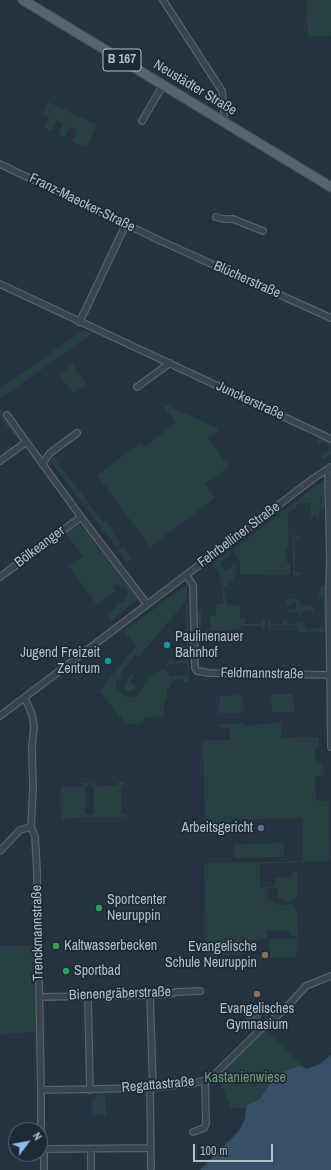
<!DOCTYPE html>
<meta charset="utf-8">
<style>
body{margin:0}
#map{position:relative;width:331px;height:1170px;overflow:hidden;background:#253240;font-family:"Archivo Narrow",sans-serif}
canvas{display:block}
.north{position:absolute;left:8px;top:1122px;width:40px;height:40px;box-sizing:border-box;background:#1e2935;border:1px solid #5a6571;border-radius:50%;rotate:58deg;font-size:11px;font-weight:700;line-height:16px;text-align:center;color:#b5bfca}
.north::after{content:'';display:block;margin:auto;width:14px;height:18px;background:#8bbdfa;clip-path:polygon(50% 0,100% 100%,50% 72%,0 100%)}
.scale{position:absolute;left:193px;top:1144px;width:80px;height:18px;box-sizing:border-box;border:2px solid #b5bfca;border-top:0;padding-left:5px;font-size:12px;line-height:14px;white-space:nowrap;color:#b5bfca;-webkit-text-stroke:3px #1e2935;paint-order:stroke}
</style>
<div id="map">
<canvas width="331" height="1170"></canvas>
<div class="north">N</div>
<div class="scale">100 m</div>
</div>
<script>
const ctx = document.querySelector('canvas').getContext('2d');
ctx.lineJoin = 'round';
function fillPath(path, color) { ctx.fillStyle = color; ctx.fill(path, 'evenodd'); }
const toPath = rows => new Path2D(rows.map(r => 'M' + r).join(''));
function trace(path, color, width, dash) { ctx.strokeStyle = color; ctx.lineWidth = width; ctx.lineCap = dash ? 'butt' : 'round'; ctx.setLineDash(dash || []); ctx.stroke(path); }
function label(font, color, halo, rows, align = 'center') {
  ctx.font = font + ' "Archivo Narrow",sans-serif'; ctx.lineWidth = 3.5; ctx.setLineDash([]); ctx.textBaseline = 'middle'; ctx.strokeStyle = halo; ctx.fillStyle = color; for (const [text, x, y, turn = 0] of rows) {
    ctx.save(); ctx.translate(x, y); ctx.rotate((+turn || 0) * Math.PI / 180); ctx.textAlign = isNaN(turn) ? turn : align; if (halo) ctx.strokeText(text, 0, 0); ctx.fillText(text, 0, 0); ctx.restore();
  }
}
fillPath(toPath([
 [306,0,331,0,331,36,308,37],
 [48,102,97,125,87,146,83,144,82,146,72,141,77,130,70,127,64,138,58,134,63,124,56,121,51,131,44,128,49,117,42,114],
 [83,330,93,333,0,399,0,387,34,365],
 [72,364,87,384,74,394,59,375],
 [160,402,217,428,218,431,208,438,229,467,205,484,215,498,150,547,97,475,140,443,144,447,176,422],
 [0,408,6,416,4,418,21,440,19,442,0,417],
 [318,437,331,442,331,454,324,459,319,450,322,453,326,453,329,449,329,445,324,442,318,444],
 [54,458,73,482,75,481,76,482,74,484,103,522,106,520,113,529,111,531,121,543,116,547,50,461],
 [321,482,323,482,325,485,325,506,322,510,319,510,319,521,318,521,317,516,311,517,311,503,296,504,296,508,288,512,289,547,286,550,284,557,287,562,290,564,290,574,286,575,240,574,240,562,232,550],
 [77,525,80,525,83,527,137,598,137,600,112,620,107,614,115,608,115,605,119,602,121,604,126,600,125,598,128,596,127,593,128,591,126,588,124,589,122,587,120,588,117,584,113,587,116,591,97,605,69,567,83,556,66,534],
 [292,536,300,536,299,539,295,539,295,572,300,573,301,575,293,575],
 [123,546,132,559,127,563,118,550],
 [229,551,231,554,220,563,226,571,235,564,236,571,232,581,230,582,226,586,222,587,221,576,212,564],
 [321,586,327,586,327,592,325,592,326,630,323,632,298,632,298,626,270,625,270,630,269,630,268,621,271,619,271,624,283,624,283,620,287,620,287,624,304,623,306,629,324,627,323,596,319,596,319,589,321,589],
 [183,587,187,587,187,600,138,658,135,655,120,675,123,678,120,681,116,681,116,691,119,691,126,697,135,697,153,675,163,668,166,672,169,672,169,676,187,675,187,663,169,664,169,667,166,666,166,664,172,657,173,661,187,661,187,650,180,649,179,653,175,652,183,642,183,646,187,646,186,604,188,602,189,682,183,682,183,679,180,678,180,680,175,680,170,684,170,688,167,690,167,700,164,701,164,717,156,716,152,718,146,717,143,722,139,724,128,724,124,721,99,691,136,646,124,631],
 [223,589,224,589,225,597,228,605,240,605,241,618,245,618,245,624,262,624,262,619,265,619,264,628,262,630,262,626,241,626,241,629,225,630,210,634,198,635,197,632,196,611,201,610,201,631,210,631,210,616,216,616,216,604,223,603],
 [286,599,300,599,301,605,313,605,314,611,301,611,301,616,299,616,299,612,289,612,288,615,287,610,296,610,296,602,293,601,291,606,287,606],
 [132,674,134,676,130,682,137,687,133,691,129,692,125,689,125,684],
 [271,694,293,694,295,712,272,712],
 [242,695,243,713,219,713,220,697,217,696],
 [245,723,245,725,269,724,269,723,281,723,281,738,319,737,319,749,315,749,316,763,322,763,323,776,315,776,316,801,329,801,330,860,326,860,326,861,260,864,260,887,266,887,267,897,270,900,278,905,293,904,297,909,298,936,291,936,290,931,267,931,268,939,260,939,260,941,246,941,246,954,219,955,215,971,206,968,204,863,303,861,303,841,299,841,299,839,303,839,302,818,230,820,230,834,205,835,203,740,230,740,230,728,221,728,219,724],
 [118,782,124,782,124,786,121,786,121,814,125,814,125,817,91,817,91,814,94,814,94,787,91,787,91,783,97,783,97,786,118,786],
 [82,783,88,783,88,787,85,787,85,814,89,814,89,817,62,819,61,787,82,787],
 [284,843,284,857,235,858,235,844],
 [292,872,297,872,297,897,293,901,288,902,283,900,278,897,278,888,267,888,267,887,275,886,275,878,292,877],
 [298,938,296,957,270,957,269,939],
 [0,946,36,946,38,1031,0,1035],
 [263,1028,307,1069,298,1066,280,1073,269,1085,260,1099,248,1104,246,1108,231,1108,216,1073],
 [96,1093,105,1093,106,1115,92,1116,91,1102,97,1095]
]), '#274041');
fillPath(toPath([
 [258,1010,262,1015,260,1019,246,1019,246,1016,250,1012],
 [331,1055,331,1170,200,1170,239,1131,245,1119,246,1108,248,1104,260,1099,269,1085,280,1073,298,1066,307,1069,320,1064]
]), '#384f68');
const street = toPath([
 [163,0,222,91,224,110,224,115,221,120],
 [142,121,163,85],
 [0,164,163,242,331,318],
 [216,217,223,219,233,219,263,231],
 [0,284,331,439],
 [79,322,85,311,126,224],
 [137,387,170,363],
 [7,415,81,517,147,604],
 [0,461,26,442],
 [42,464,50,453,77,433],
 [328,470,330,561,329,590,331,747],
 [186,575,193,585,195,668,197,671,209,673,331,675],
 [0,577,81,517],
 [24,698,27,703,32,714,34,726,32,747,33,789,31,827,35,836,37,871,41,1090,41,1147,44,1154,44,1170],
 [0,716,314,478,331,467],
 [0,851,20,830,31,827],
 [150,995,153,1088],
 [88,996,90,1090],
 [40,997,150,995,170,994,176,992,200,991],
 [150,1088,151,1168],
 [41,1090,150,1088,195,1083,205,1080,216,1073,260,1030,284,1010,306,986,331,976],
 [193,1132,204,1128,206,1124,205,1080],
 [41,1147,46,1149,150,1148],
 [91,1149,91,1170]
]);
const primary = toPath([
 [23,0,331,187]
]);
trace(street, '#57626d', 8);
trace(primary, '#424d59', 11);
trace(street, '#394450', 5.5);
trace(primary, '#576370', 9);
for (const [x, y, r, color] of [
 [167,645,4,"#0f9aa8"],
 [108,661,4,"#0f9aa8"],
 [261,828,4,"#5c6f8a"],
 [99,908,4,"#2e9e5b"],
 [56,946,4,"#2e9e5b"],
 [265,955,4,"#8d6e63"],
 [66,971,4,"#2e9e5b"],
 [257,994,4,"#8d6e63"]
]) { const dot = new Path2D(); dot.arc(x, y, r, 0, 2 * Math.PI); ctx.fillStyle = color; ctx.fill(dot); trace(dot, '#1e2935', 1.5); }
for (const [x, y, w] of [
 [122,60,38]
]) { const box = new Path2D(); box.roundRect(x - w / 2, y - 11, w, 22, 3); ctx.fillStyle = '#1e2935'; ctx.fill(box); trace(box, '#b5bfca', 1); }
label('bold 13px', '#b5bfca', null, [
 ["B 167",122,60]
]);
label('14px', '#b5bfca', '#1e2935', [
 ["Neustädter Straße",195,88,31],
 ["Franz-Maecker-Straße",82,203,26],
 ["Blücherstraße",247,280,24],
 ["Junckerstraße",250,401,25],
 ["Fehrbelliner Straße",239,535,-37],
 ["Bölkeanger",40,547,-37],
 ["Feldmannstraße",262,674,1],
 ["Trenckmannstraße",38,933,-91],
 ["Bienengräberstraße",120,994,-2],
 ["Regattastraße",158,1085,-5]
]);
label('14px', '#b5bfca', '#1e2935', [
 ["Paulinenauer",175,637],
 ["Bahnhof",175,653],
 ["Jugend Freizeit",100,653,"right"],
 ["Zentrum",100,669,"right"],
 ["Arbeitsgericht",253,828,"right"],
 ["Sportcenter",107,900],
 ["Neuruppin",107,916],
 ["Kaltwasserbecken",64,946],
 ["Evangelische",257,947,"right"],
 ["Schule Neuruppin",257,963,"right"],
 ["Sportbad",74,971],
 ["Evangelisches",257,1009,"center"],
 ["Gymnasium",257,1025,"center"]
], 'left');
label('14px', '#6c9c74', '#1e2935', [
 ["Kastanienwiese",245,1078]
]);
</script>
